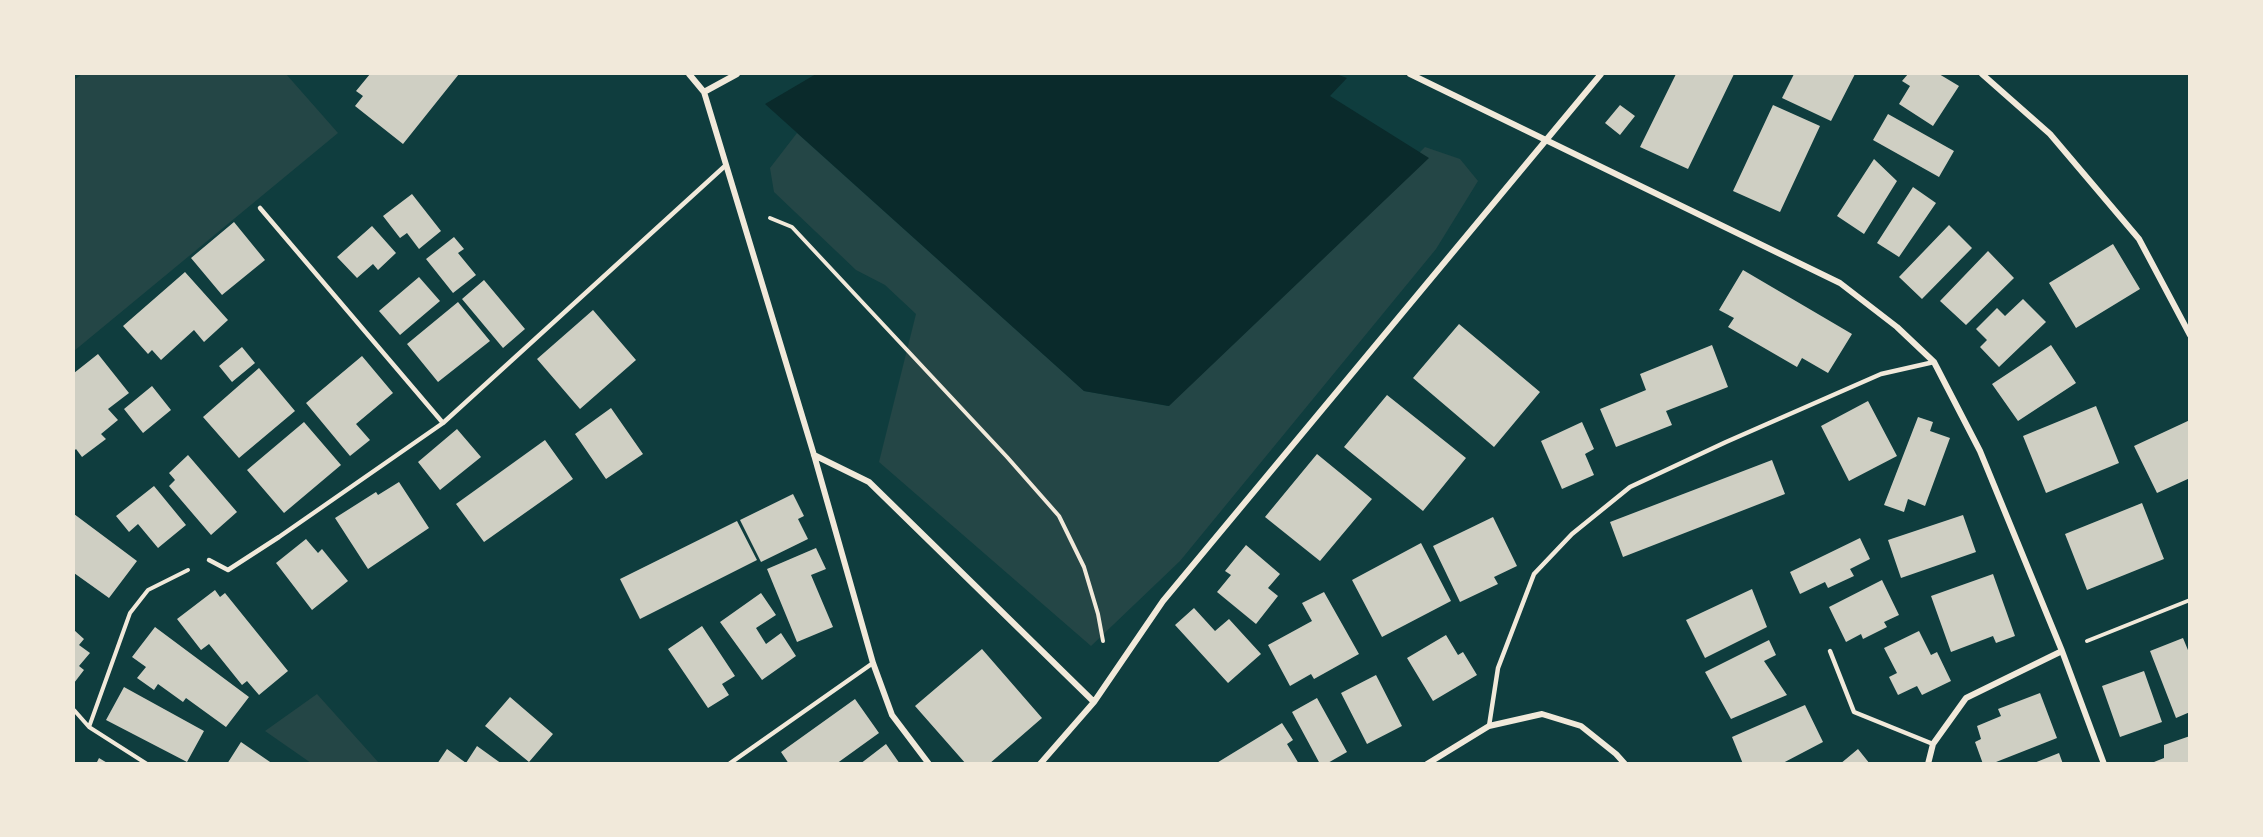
<!DOCTYPE html>
<style>
body{margin:0}
#map{position:relative;width:2263px;height:837px;overflow:hidden;background:#0f3d3e;font-family:Georgia,serif}
canvas{display:block}
.frame{position:absolute;inset:0;border:75px solid #f1e9da;pointer-events:none}
</style>
<div id="map">
<canvas width="2263" height="837"></canvas>
<div class="frame"></div>
</div>
<script>
const ctx = document.querySelector('canvas').getContext('2d');
ctx.lineJoin = 'round';
function fillPath(path, color) { ctx.fillStyle = color; ctx.fill(path, 'evenodd'); }
const toPath = rows => new Path2D(rows.map(r => 'M' + r).join(''));
function trace(path, color, width, dash) { ctx.strokeStyle = color; ctx.lineWidth = width; ctx.lineCap = dash ? 'butt' : 'round'; ctx.setLineDash(dash || []); ctx.stroke(path); }
fillPath(toPath([
 [82,74,286,74,338,133,74,351,74,80],
 [797,133,1084,391,1168,406,1425,147,1460,159,1478,181,1436,249,1180,561,1091,646,879,462,916,314,885,285,856,270,774,192,770,168],
 [317,694,379,763,311,763,265,731]
]), '#244646');
fillPath(toPath([
 [816,74,1336,74,1347,78,1330,96,1429,158,1169,406,1084,391,765,104]
]), '#0a2a2b');
fillPath(toPath([
 [370,74,459,74,403,144,355,106,363,96,356,91],
 [1676,74,1734,74,1688,169,1640,147],
 [1794,74,1855,74,1831,121,1782,98],
 [1908,74,1939,74,1959,86,1933,126,1899,104,1910,86,1902,81],
 [1620,105,1635,116,1620,135,1605,123],
 [1773,105,1820,126,1780,212,1733,191],
 [1888,114,1954,151,1939,177,1873,140],
 [1874,159,1897,181,1864,234,1837,216],
 [1913,187,1936,203,1899,257,1877,243],
 [412,194,441,231,419,249,407,233,400,238,383,216],
 [234,222,265,260,222,295,191,258],
 [1949,225,1972,248,1922,299,1899,277],
 [372,226,396,253,378,270,373,264,357,278,337,257],
 [454,237,464,249,458,253,476,275,453,293,426,259],
 [2113,244,2140,289,2076,328,2049,283],
 [1988,251,2014,278,1966,325,1940,301],
 [1743,270,1852,334,1828,373,1802,358,1797,367,1728,327,1734,318,1719,310],
 [185,272,228,320,204,342,194,330,161,360,152,350,148,354,123,326],
 [419,277,440,301,400,335,379,311],
 [484,280,525,329,503,348,462,299],
 [2023,299,2046,322,1999,367,1980,347,1987,340,1976,329,1997,308,2005,316],
 [458,302,490,341,438,382,407,344],
 [593,310,636,360,580,409,537,359],
 [1459,324,1540,392,1494,447,1413,378],
 [1712,345,1728,387,1666,411,1672,425,1616,447,1600,409,1646,390,1640,374],
 [2051,345,2076,383,2018,421,1992,384],
 [242,347,255,363,232,382,219,366],
 [98,354,129,393,108,409,118,420,101,434,106,439,82,457,76,449,74,451,74,373],
 [362,356,393,393,356,424,370,440,350,456,306,403],
 [259,368,295,411,239,458,203,417],
 [152,386,171,410,143,433,124,409],
 [1387,395,1466,458,1423,511,1344,447],
 [1868,401,1897,456,1849,481,1821,426],
 [2096,406,2119,463,2046,493,2023,436],
 [611,408,643,454,606,479,575,434],
 [1918,417,1933,422,1930,431,1950,438,1925,506,1908,499,1904,512,1884,505],
 [2190,420,2190,478,2157,493,2134,446],
 [304,422,341,465,284,513,247,470],
 [1582,422,1594,449,1585,454,1594,475,1562,489,1541,441],
 [457,429,481,457,440,490,418,462],
 [545,440,573,479,484,542,456,504],
 [1317,454,1372,499,1320,561,1265,517],
 [188,455,237,512,211,535,169,486,175,480,169,473],
 [1772,460,1785,494,1623,557,1610,522],
 [399,482,429,528,368,569,335,518,376,492,378,495],
 [154,486,186,525,158,548,138,524,129,532,116,516],
 [793,494,804,516,798,519,808,539,761,562,740,520],
 [2142,503,2164,559,2087,590,2065,534],
 [74,514,137,561,109,598,74,573],
 [1963,515,1976,552,1901,578,1888,540],
 [1493,517,1517,566,1494,577,1498,584,1460,602,1433,546],
 [737,521,757,560,640,619,620,579],
 [1860,538,1870,559,1850,569,1854,576,1828,588,1825,582,1800,594,1790,572],
 [306,539,318,553,322,549,348,581,312,610,276,563],
 [1421,543,1451,601,1382,637,1352,580],
 [1246,545,1280,574,1268,588,1278,596,1256,624,1217,592,1231,575,1225,571],
 [816,548,826,569,811,575,833,627,797,642,767,569],
 [1993,574,2015,636,1996,643,1993,636,1951,652,1931,596],
 [1882,580,1899,615,1884,622,1887,627,1863,639,1861,634,1846,642,1829,607],
 [1752,589,1767,627,1705,658,1686,620],
 [215,590,220,597,225,593,288,671,259,695,247,681,242,685,209,644,201,650,177,619],
 [1324,592,1359,654,1314,679,1311,674,1290,686,1268,645,1312,621,1302,603],
 [761,593,776,615,756,628,766,644,781,633,796,656,762,680,720,622],
 [1194,608,1215,631,1229,619,1261,654,1228,683,1175,625],
 [702,626,735,676,722,684,729,695,708,708,668,649],
 [155,627,249,697,226,727,186,698,183,702,158,684,154,690,137,678,146,667,132,657],
 [74,630,84,639,79,645,90,653,79,666,84,670,74,683],
 [1919,631,1931,655,1937,652,1951,681,1922,695,1917,686,1898,695,1889,677,1897,673,1884,648],
 [1446,635,1458,655,1463,652,1477,675,1433,701,1407,658],
 [2183,638,2190,655,2190,712,2176,718,2150,651],
 [1769,640,1776,655,1764,661,1787,695,1731,719,1705,672],
 [982,649,1042,718,989,764,966,764,915,706],
 [2144,671,2162,722,2120,737,2102,686],
 [1376,675,1402,726,1367,744,1341,693],
 [124,687,204,731,187,762,106,720],
 [2040,693,2057,738,1991,764,1983,764,1975,742,1981,739,1977,726,2001,716,1998,709],
 [510,697,553,734,529,762,485,726],
 [1317,698,1347,752,1326,764,1320,764,1292,712],
 [855,699,879,733,836,764,789,764,781,752],
 [1805,705,1823,742,1781,764,1743,764,1732,737],
 [1282,723,1293,740,1287,744,1299,764,1215,764],
 [2190,736,2190,764,2149,764,2164,758,2164,745],
 [241,742,273,764,227,764],
 [886,744,900,764,860,764],
 [477,746,502,764,437,764,447,749,466,763],
 [1858,749,1870,764,1840,764],
 [2059,753,2063,764,2034,764,2034,763],
 [99,758,109,764,96,764]
]), '#cfcfc3');
trace(toPath([
 [770,218,792,227,1007,457,1059,516,1084,567,1098,614,1103,641],
 [2087,641,2190,600],
 [74,710,89,727,147,764],
 [89,727,130,613,148,590,188,570]
]), '#f1e9da', 4);
trace(toPath([
 [260,208,443,423],
 [209,560,228,570,279,537,443,423,726,165],
 [1830,651,1854,712,1933,744],
 [1489,726,1498,668,1534,574,1572,534,1630,487,1726,442,1881,374,1934,362],
 [729,764,873,663]
]), '#f1e9da', 4.5);
trace(toPath([
 [689,74,704,92,814,455,873,663,892,715,929,764],
 [1410,74,1840,283,1897,327,1934,362,1980,451,2062,651,2104,764],
 [1982,74,2050,134,2139,239,2190,335],
 [704,92,737,74],
 [814,455,869,482,1094,702],
 [1040,764,1094,702,1163,601,1601,74],
 [1427,764,1489,726,1542,714,1581,726,1616,754,1625,764],
 [1928,764,1933,744,1966,698,2062,651]
]), '#f1e9da', 6);
</script>
